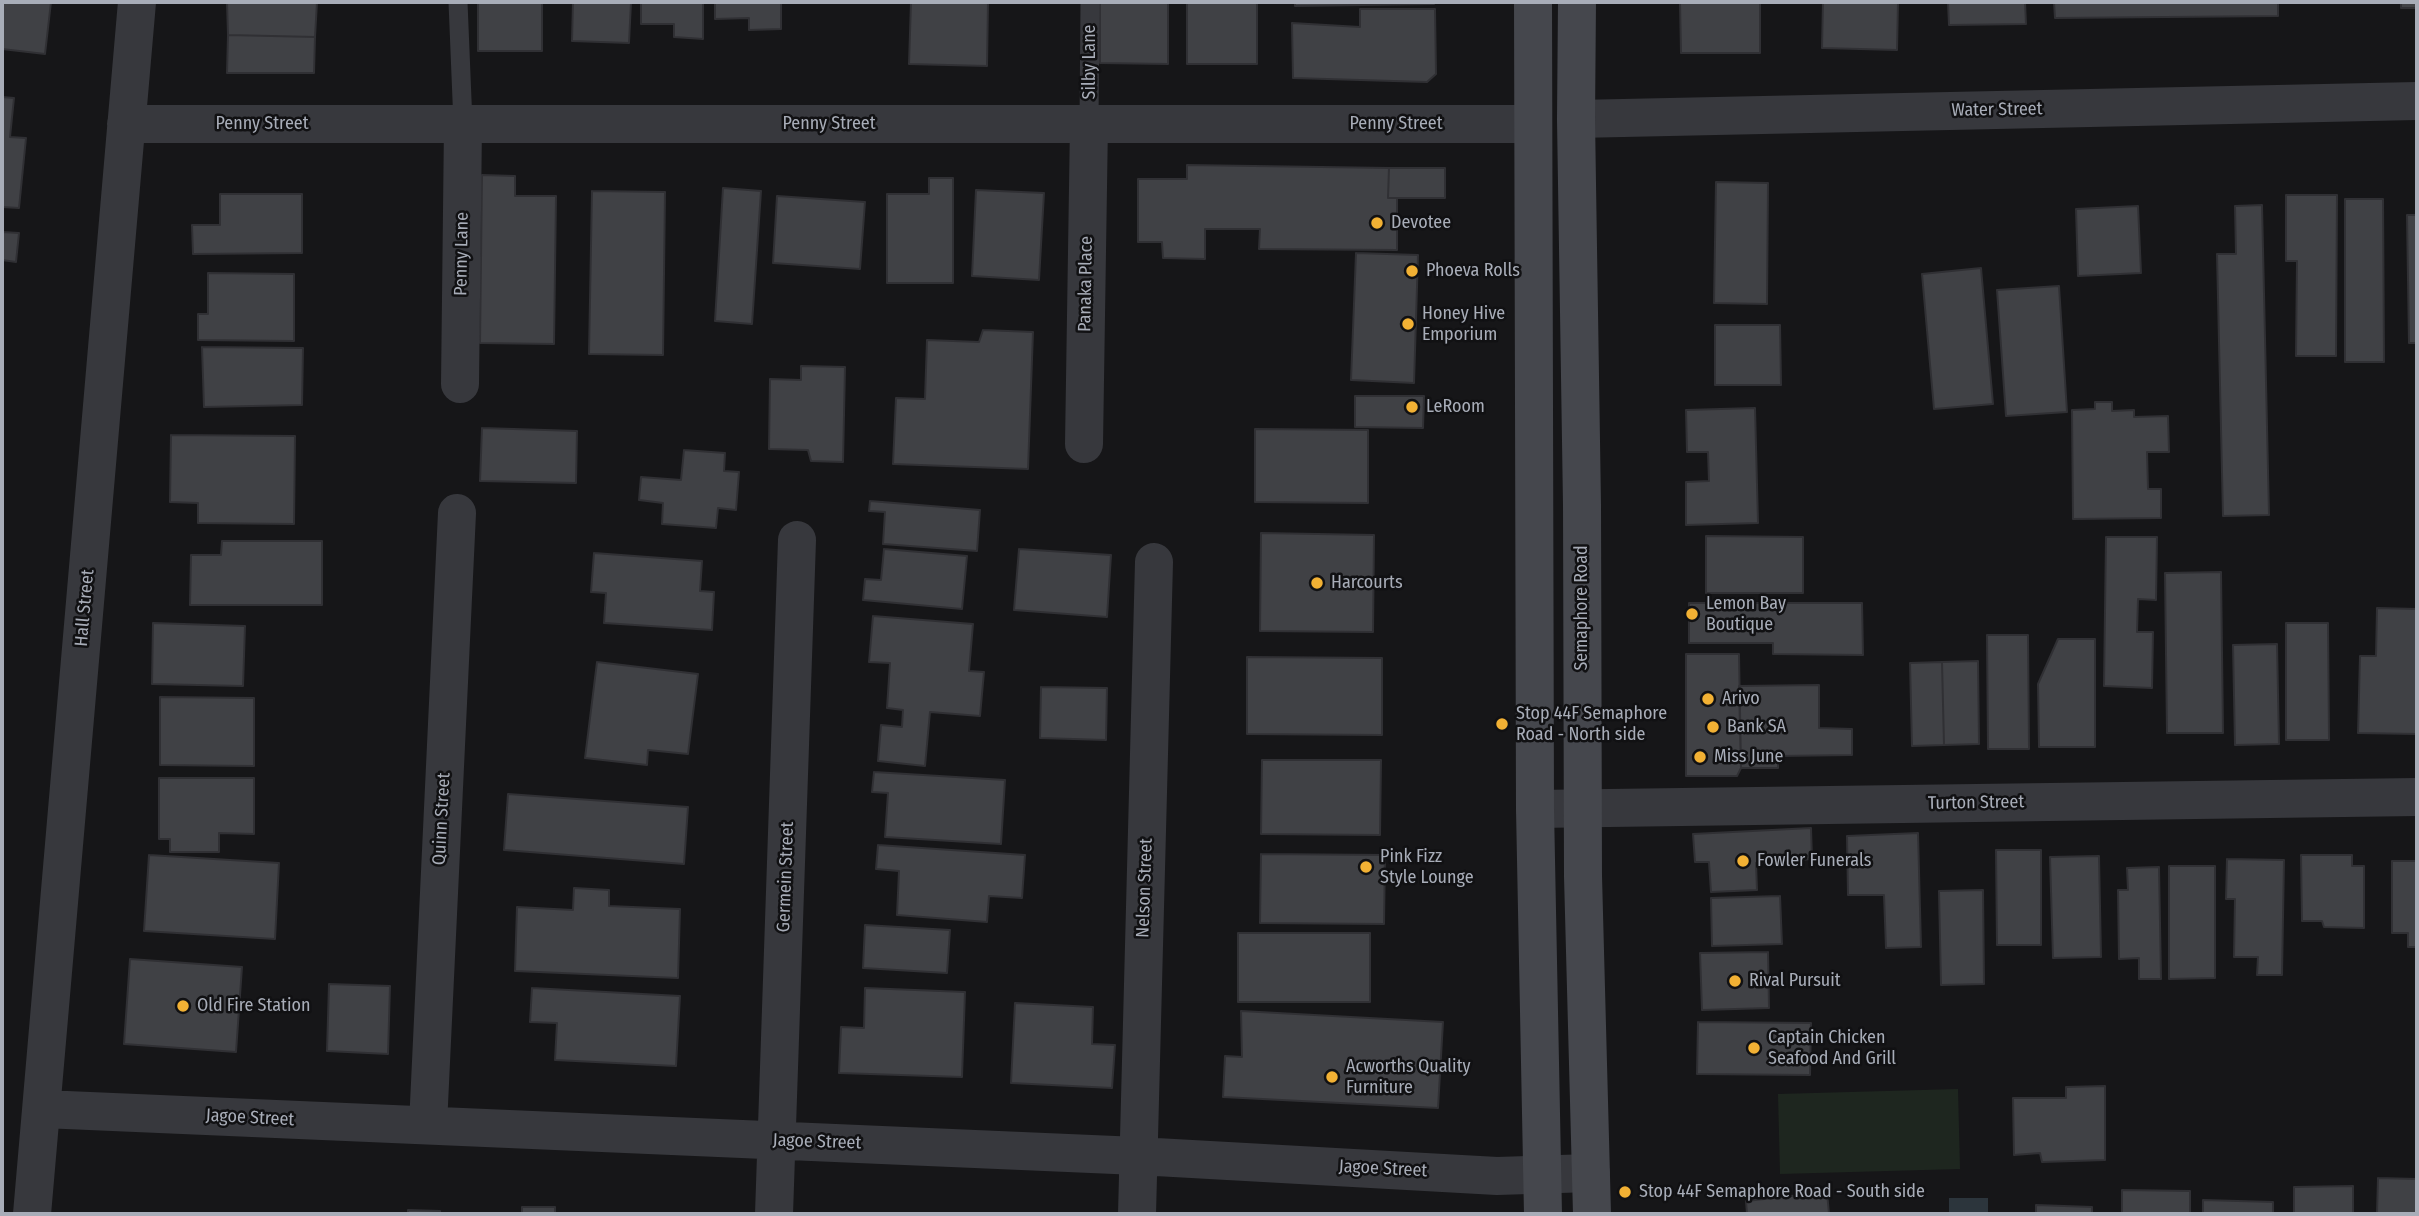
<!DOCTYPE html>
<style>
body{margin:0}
#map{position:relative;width:2419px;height:1216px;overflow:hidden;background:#161618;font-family:"Fira Sans Condensed",sans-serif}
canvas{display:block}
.frame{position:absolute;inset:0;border:4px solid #a8adb8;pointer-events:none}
</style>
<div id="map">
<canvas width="2419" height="1216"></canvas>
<div class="frame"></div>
</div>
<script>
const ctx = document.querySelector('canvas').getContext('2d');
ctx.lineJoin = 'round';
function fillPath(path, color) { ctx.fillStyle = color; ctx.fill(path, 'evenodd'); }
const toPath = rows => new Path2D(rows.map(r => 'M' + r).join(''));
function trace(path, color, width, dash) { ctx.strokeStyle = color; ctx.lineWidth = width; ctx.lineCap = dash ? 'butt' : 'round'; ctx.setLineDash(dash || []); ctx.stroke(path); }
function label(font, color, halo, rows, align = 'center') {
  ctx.font = font + ' "Fira Sans Condensed",sans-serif'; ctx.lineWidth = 5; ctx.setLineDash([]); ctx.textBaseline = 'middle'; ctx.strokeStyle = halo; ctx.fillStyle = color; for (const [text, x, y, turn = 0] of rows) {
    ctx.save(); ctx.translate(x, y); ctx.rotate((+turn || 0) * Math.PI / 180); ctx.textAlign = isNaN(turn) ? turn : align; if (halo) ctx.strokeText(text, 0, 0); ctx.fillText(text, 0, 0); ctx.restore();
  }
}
fillPath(toPath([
 [1958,1089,1960,1169,1780,1174,1778,1094]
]), '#1e261f');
fillPath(toPath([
 [1949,1198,1988,1198,1988,1214,1949,1214]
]), '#2c353c');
const building = toPath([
 [2,2,51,2,45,54,2,49,2,2],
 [227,2,317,2,315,37,228,35,227,2],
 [478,2,542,2,542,51,478,51,478,2],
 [573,2,631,2,629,43,572,41,573,2],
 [641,2,703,2,703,39,674,37,674,24,641,24,641,2],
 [715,2,781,2,781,29,749,30,749,18,715,19,715,2],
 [911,2,988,2,987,66,909,64,911,2],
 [1100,2,1168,2,1168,64,1100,63,1100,2],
 [1187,2,1257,2,1257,64,1187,64,1187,2],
 [1295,2,1434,2,1434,4,1295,6,1295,2],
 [1680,2,1760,2,1760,53,1681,53,1680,2],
 [1823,2,1898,2,1897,50,1822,48,1823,2],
 [1948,2,2025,2,2026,24,1949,25,1948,2],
 [2054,2,2278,2,2278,16,2055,18,2054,2],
 [2401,2,2417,2,2417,8,2401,8,2401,2],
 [1360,9,1435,9,1436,74,1427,82,1293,78,1292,23,1360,27,1360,9],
 [228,35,315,37,314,73,227,73,228,35],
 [2,97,14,98,10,137,26,138,19,208,2,207,2,97],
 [1187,165,1389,168,1388,198,1397,198,1397,250,1259,249,1260,229,1205,229,1205,259,1163,258,1162,242,1138,242,1138,179,1187,179,1187,165],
 [1389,168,1445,168,1445,198,1388,198,1389,168],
 [482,175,515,176,515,196,556,196,554,344,480,343,482,175],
 [929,178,953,178,953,283,887,283,887,194,929,194,929,178],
 [1716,182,1768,183,1767,304,1714,303,1716,182],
 [723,188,761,191,752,324,715,321,723,188],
 [976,190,1044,193,1039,280,972,276,976,190],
 [592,191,665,192,663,355,589,354,592,191],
 [220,194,302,194,302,253,193,254,192,225,220,225,220,194],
 [2286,195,2337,195,2336,356,2296,356,2297,261,2286,261,2286,195],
 [777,196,865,202,860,269,773,263,777,196],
 [2345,199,2383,199,2384,362,2345,362,2345,199],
 [2262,205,2269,515,2223,516,2217,254,2236,254,2235,206,2262,205],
 [2138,206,2141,273,2078,276,2076,209,2138,206],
 [2407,215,2417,215,2417,343,2409,343,2407,215],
 [2,232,19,233,16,262,2,260,2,268,2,232],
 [1356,253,1418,255,1414,383,1351,380,1356,253],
 [1981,268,1993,404,1934,409,1922,274,1981,268],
 [208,273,294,274,294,341,198,340,198,314,208,314,208,273],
 [2059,286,2067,412,2006,416,1997,290,2059,286],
 [1715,325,1780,325,1781,385,1715,385,1715,325],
 [983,330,1033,332,1028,469,893,464,896,398,925,399,927,340,979,342,983,330],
 [202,347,303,348,302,405,204,407,202,347],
 [801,366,845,367,843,462,811,461,808,450,769,449,770,379,801,380,801,366],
 [1355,396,1424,396,1423,428,1355,427,1355,396],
 [2095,402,2112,402,2112,411,2134,410,2134,417,2168,416,2169,452,2147,452,2148,489,2161,489,2161,518,2073,519,2072,410,2095,409,2095,402],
 [1755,408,1758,523,1686,525,1686,482,1709,481,1708,452,1687,452,1686,410,1755,408],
 [482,428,577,431,576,483,480,481,482,428],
 [1255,429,1368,430,1368,503,1255,502,1255,429],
 [171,435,295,436,294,524,198,523,198,503,170,502,171,435],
 [684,450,725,453,724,471,739,472,736,510,718,508,716,528,662,524,663,503,639,500,641,477,681,480,684,450],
 [870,501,980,510,977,551,883,544,885,512,869,511,870,501],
 [1261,533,1374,535,1373,632,1260,631,1261,533],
 [1706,536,1803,537,1803,593,1706,593,1706,536],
 [2106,537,2157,537,2156,600,2138,599,2137,632,2153,632,2152,688,2104,686,2106,537],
 [222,541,322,541,322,605,190,605,191,555,221,555,222,541],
 [884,549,967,556,962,609,863,600,865,579,881,580,884,549],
 [1019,549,1111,555,1107,617,1014,610,1019,549],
 [594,553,702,561,700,591,714,592,712,630,604,623,606,593,591,592,594,553],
 [2221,572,2223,733,2167,733,2165,573,2221,572],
 [1689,603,1862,603,1863,655,1773,654,1773,643,1689,643,1689,603],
 [2377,608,2417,609,2417,734,2358,733,2360,656,2376,656,2377,608],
 [873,616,973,624,969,671,984,672,980,716,930,712,925,766,878,761,881,725,902,727,903,710,887,708,890,663,869,662,873,616],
 [153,623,245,626,243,686,152,684,153,623],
 [2286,623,2328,623,2329,740,2286,740,2286,623],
 [1987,635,2028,635,2029,749,1988,749,1987,635],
 [2058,639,2095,639,2095,747,2039,747,2038,684,2058,639],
 [2277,644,2279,744,2235,745,2233,645,2277,644],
 [1686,654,1739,654,1741,768,1737,776,1686,776,1686,654],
 [1247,657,1382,658,1382,735,1247,734,1247,657],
 [1978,661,1979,744,1944,745,1942,662,1978,661],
 [597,662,698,674,688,754,648,750,647,765,585,758,597,662],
 [1942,662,1944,745,1912,746,1910,663,1942,662],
 [1819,685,1819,728,1852,729,1852,755,1778,756,1778,768,1741,768,1739,686,1819,685],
 [1041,687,1107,688,1106,740,1040,738,1041,687],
 [160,697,254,698,254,766,160,765,160,697],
 [1262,760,1381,760,1380,835,1261,834,1262,760],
 [874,772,1005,780,1001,844,885,837,888,793,872,792,874,772],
 [159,778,254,778,254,834,219,833,219,852,170,852,170,839,159,839,159,778],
 [508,794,688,807,684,864,504,850,508,794],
 [1811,828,1812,859,1756,863,1757,890,1711,892,1709,862,1695,862,1693,834,1811,828],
 [1918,833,1921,947,1886,948,1884,895,1848,895,1847,836,1918,833],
 [878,845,1025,855,1022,898,989,896,987,922,897,915,899,871,876,869,878,845],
 [1996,850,2041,850,2041,945,1997,945,1996,850],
 [1261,854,1385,855,1384,924,1260,923,1261,854],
 [149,855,279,863,275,939,144,931,149,855],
 [2301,855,2352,855,2352,866,2364,866,2364,928,2324,927,2322,921,2302,921,2301,855],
 [2099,856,2101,957,2053,958,2050,857,2099,856],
 [2227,859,2284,860,2282,975,2257,975,2258,957,2234,957,2235,899,2226,899,2227,859],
 [2392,861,2417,861,2417,947,2408,947,2408,933,2392,933,2392,861],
 [2169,866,2215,866,2215,978,2169,979,2169,866],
 [2159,867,2161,979,2139,979,2139,958,2119,959,2118,890,2128,890,2127,868,2159,867],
 [574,888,609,890,609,906,680,909,678,978,515,971,517,907,573,910,574,888],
 [1983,890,1984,984,1941,985,1939,891,1983,890],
 [1780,896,1782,944,1712,946,1711,898,1780,896],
 [865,925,950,930,947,973,863,968,865,925],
 [1238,933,1370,933,1370,1002,1238,1002,1238,933],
 [1768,952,1769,1008,1702,1010,1700,953,1768,952],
 [130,959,242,967,236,1052,124,1044,130,959],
 [329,984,390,986,388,1054,327,1051,329,984],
 [532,988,680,996,676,1066,555,1060,557,1023,530,1022,532,988],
 [865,988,965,992,962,1077,839,1073,841,1027,864,1028,865,988],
 [1015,1003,1093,1007,1092,1044,1115,1045,1112,1088,1011,1083,1015,1003],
 [1241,1011,1443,1022,1438,1108,1223,1097,1225,1056,1242,1057,1241,1011],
 [1698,1022,1811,1023,1810,1075,1697,1074,1698,1022],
 [2105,1086,2105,1160,2042,1162,2040,1153,2014,1155,2013,1098,2066,1098,2066,1087,2105,1086],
 [2378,1178,2417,1179,2417,1214,2377,1214,2378,1178],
 [2353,1186,2353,1214,2294,1214,2294,1187,2353,1186],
 [2122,1190,2190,1191,2190,1214,2122,1214,2122,1190],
 [1827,1192,1829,1214,1747,1214,1746,1201,1827,1192],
 [2203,1200,2273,1202,2273,1214,2203,1214,2203,1200],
 [2036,1205,2092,1207,2092,1214,2036,1214,2036,1205],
 [522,1207,555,1207,555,1214,522,1214,522,1207],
 [408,1210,440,1211,440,1214,408,1214,408,1210]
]);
fillPath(building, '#404145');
trace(building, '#303034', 2);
trace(toPath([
 [458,2,463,124],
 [1089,123,1090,2]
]), '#37383d', 19);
trace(toPath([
 [1576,119,2417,101],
 [126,124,1532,124],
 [460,384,463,124],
 [1084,444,1089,123],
 [1535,809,2417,797],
 [43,1109,1138,1156,1497,1176,1591,1173],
 [428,1125,457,513],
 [32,1214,137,2],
 [774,1214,797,540],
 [1137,1214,1154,562]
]), '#37383d', 38);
trace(toPath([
 [1533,2,1535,809,1543,1214],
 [1577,2,1576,119,1582,505,1583,876,1592,1214]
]), '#45474d', 38);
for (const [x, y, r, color] of [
 [1377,223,7,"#f2b134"],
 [1412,271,7,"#f2b134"],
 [1408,324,7,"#f2b134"],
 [1412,407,7,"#f2b134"],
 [1317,583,7,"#f2b134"],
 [1692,614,7,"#f2b134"],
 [1708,699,7,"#f2b134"],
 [1502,724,7,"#f2b134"],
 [1713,727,7,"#f2b134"],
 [1700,757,7,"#f2b134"],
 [1743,861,7,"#f2b134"],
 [1366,867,7,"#f2b134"],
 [1735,981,7,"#f2b134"],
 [183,1006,7,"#f2b134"],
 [1754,1048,7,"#f2b134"],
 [1332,1077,7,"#f2b134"],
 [1625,1192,7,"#f2b134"]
]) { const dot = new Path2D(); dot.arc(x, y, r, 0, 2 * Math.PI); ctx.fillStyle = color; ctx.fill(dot); trace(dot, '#111113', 2.5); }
label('18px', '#a8adb8', '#111113', [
 ["Silby Lane",1090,62,-90],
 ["Water Street",1997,110,-1],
 ["Penny Street",262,124],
 ["Penny Street",829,124],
 ["Penny Street",1396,124],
 ["Penny Lane",462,254,-89],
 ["Panaka Place",1086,284,-89],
 ["Hall Street",85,608,-85],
 ["Semaphore Road",1582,608,-90],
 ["Turton Street",1976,803,-1],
 ["Quinn Street",442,819,-87],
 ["Germein Street",786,877,-88],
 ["Nelson Street",1145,888,-88],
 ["Jagoe Street",250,1118,3],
 ["Jagoe Street",817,1142,2],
 ["Jagoe Street",1383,1169,3]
]);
label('18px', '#a8adb8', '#111113', [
 ["Devotee",1391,223],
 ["Phoeva Rolls",1426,271],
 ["Honey Hive",1422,314],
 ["Emporium",1422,335],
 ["LeRoom",1426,407],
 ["Harcourts",1331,583],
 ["Lemon Bay",1706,604],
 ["Boutique",1706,625],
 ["Arivo",1722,699],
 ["Stop 44F Semaphore",1516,714],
 ["Road - North side",1516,735],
 ["Bank SA",1727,727],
 ["Miss June",1714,757],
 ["Pink Fizz",1380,857],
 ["Style Lounge",1380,878],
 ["Fowler Funerals",1757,861],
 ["Rival Pursuit",1749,981],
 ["Old Fire Station",197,1006],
 ["Captain Chicken",1768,1038],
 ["Seafood And Grill",1768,1059],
 ["Acworths Quality",1346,1067],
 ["Furniture",1346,1088],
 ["Stop 44F Semaphore Road - South side",1639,1192]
], 'left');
</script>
